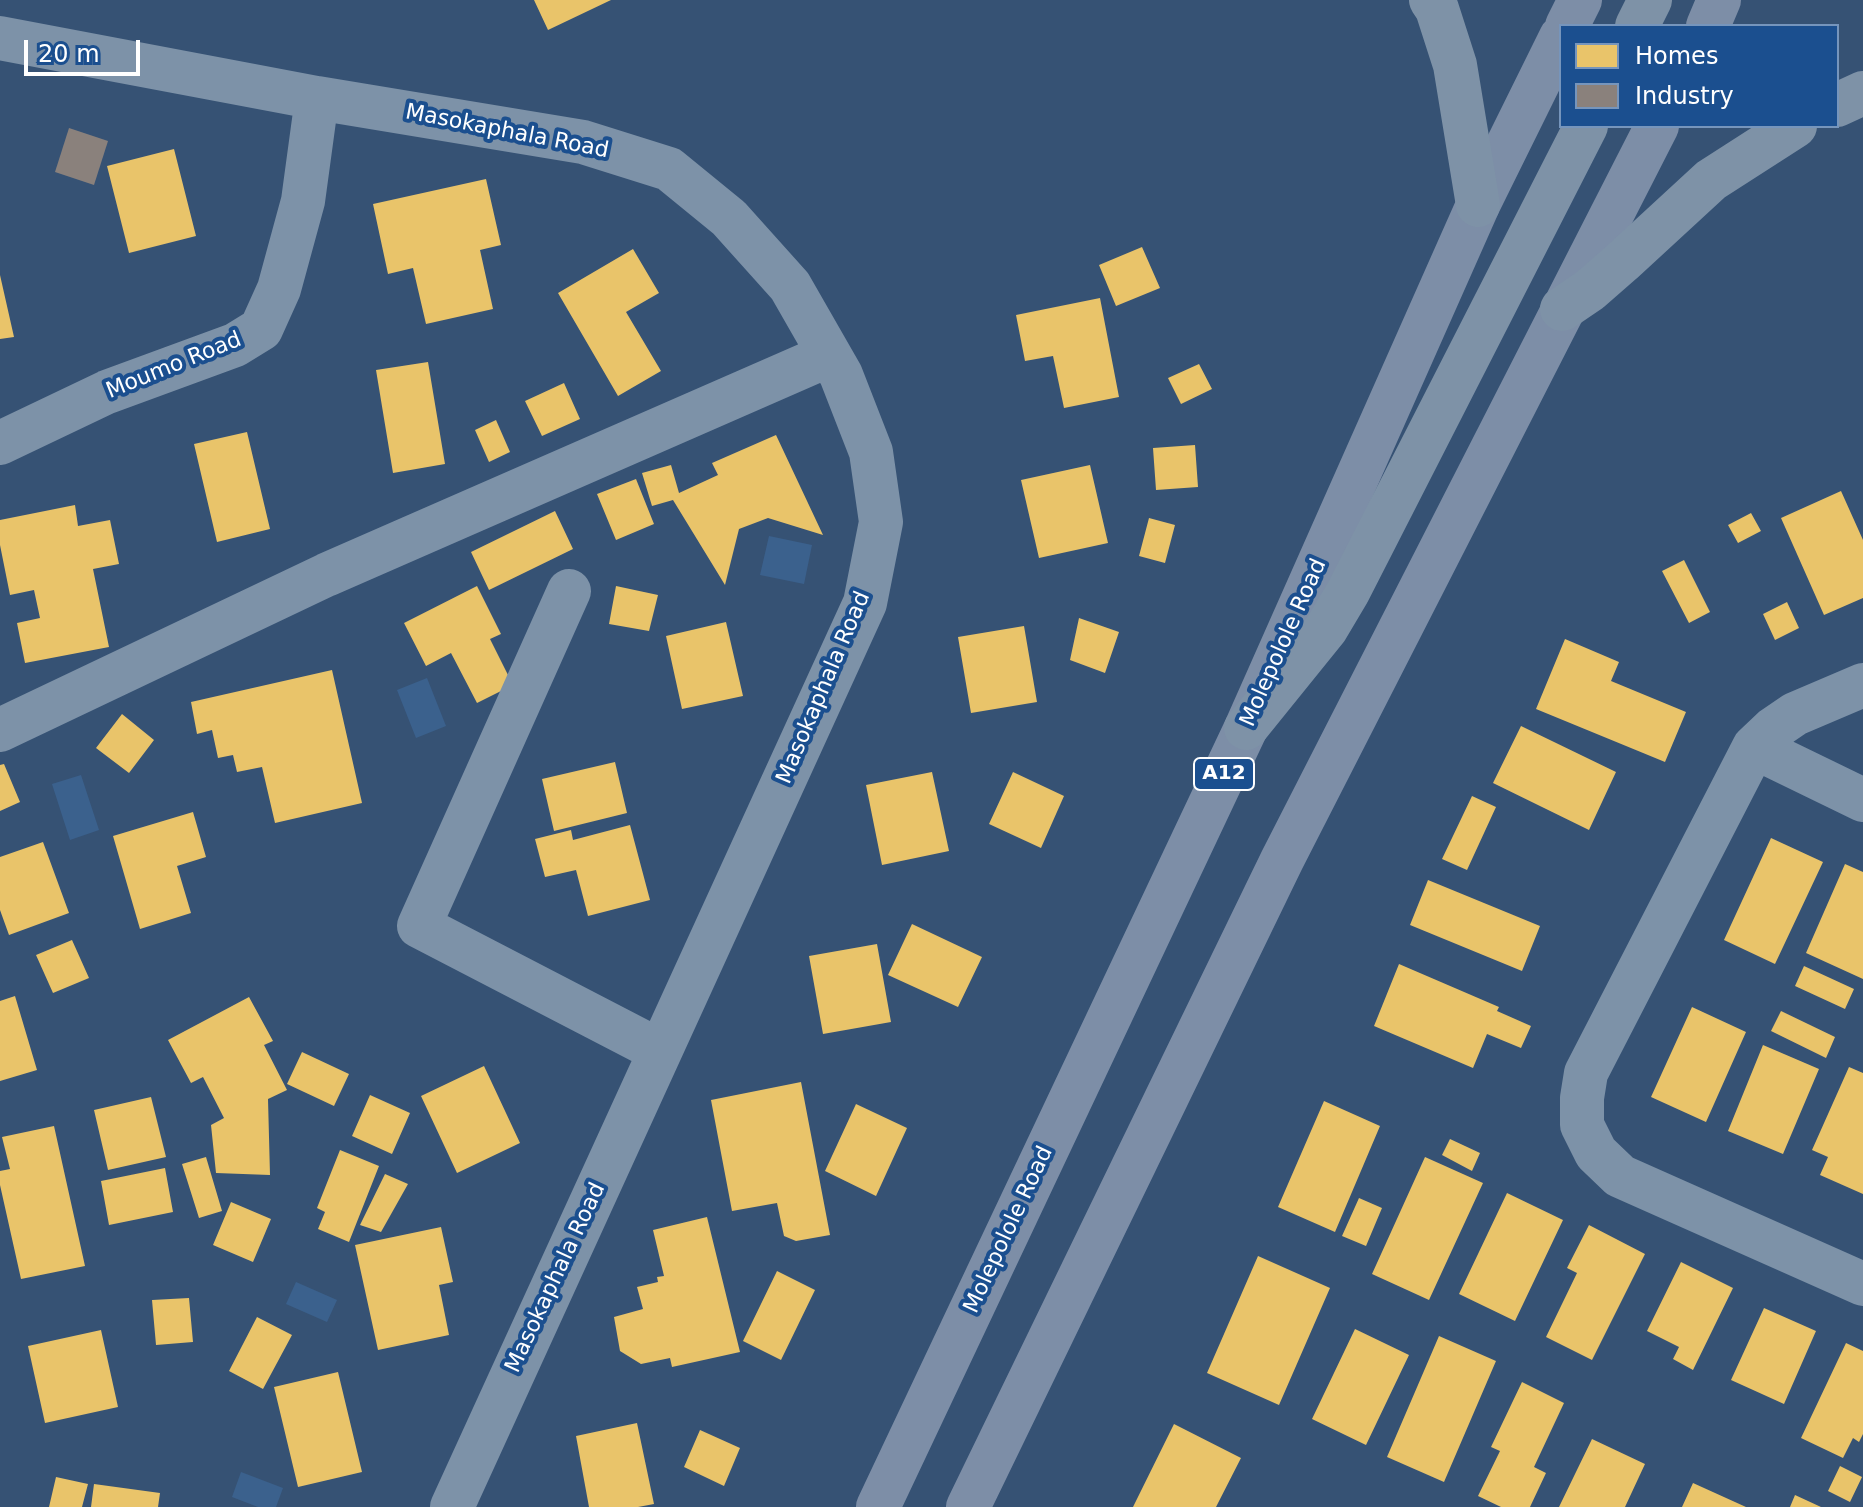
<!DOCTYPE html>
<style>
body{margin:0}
#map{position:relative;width:1863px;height:1507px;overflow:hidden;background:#365274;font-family:"DejaVu Sans",sans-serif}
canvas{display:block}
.legend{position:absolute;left:1559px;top:24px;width:280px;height:104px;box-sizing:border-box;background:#1b4f8f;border:2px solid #7695bc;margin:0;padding:10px 14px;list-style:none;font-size:24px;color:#fff}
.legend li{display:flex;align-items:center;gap:16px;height:40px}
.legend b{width:40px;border:2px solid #7695bc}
.scale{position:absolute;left:24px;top:40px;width:116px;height:36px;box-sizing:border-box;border:4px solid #fff;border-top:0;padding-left:10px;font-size:24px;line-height:28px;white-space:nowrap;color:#fff;-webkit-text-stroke:6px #1b4f8f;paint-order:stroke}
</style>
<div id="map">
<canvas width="1863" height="1507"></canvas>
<ul class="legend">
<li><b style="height:22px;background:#e9c46a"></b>Homes</li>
<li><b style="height:22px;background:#8a817c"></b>Industry</li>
</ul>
<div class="scale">20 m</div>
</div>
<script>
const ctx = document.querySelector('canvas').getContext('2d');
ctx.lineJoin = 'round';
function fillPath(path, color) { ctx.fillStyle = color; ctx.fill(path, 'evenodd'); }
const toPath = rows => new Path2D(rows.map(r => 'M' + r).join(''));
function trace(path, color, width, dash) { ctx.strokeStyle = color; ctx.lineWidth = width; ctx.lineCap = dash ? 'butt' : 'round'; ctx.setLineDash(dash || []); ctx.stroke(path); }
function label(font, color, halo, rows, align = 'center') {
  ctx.font = font + ' "DejaVu Sans",sans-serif'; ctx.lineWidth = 8; ctx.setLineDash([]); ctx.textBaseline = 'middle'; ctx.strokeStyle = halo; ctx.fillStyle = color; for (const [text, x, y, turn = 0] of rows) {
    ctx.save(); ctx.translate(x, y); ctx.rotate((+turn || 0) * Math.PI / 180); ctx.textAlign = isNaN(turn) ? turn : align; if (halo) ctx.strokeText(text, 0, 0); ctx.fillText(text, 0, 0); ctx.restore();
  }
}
fillPath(toPath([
 [769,536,812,545,804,584,760,575],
 [427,678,446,726,416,738,397,690],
 [81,775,99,830,70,840,52,784],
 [296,1282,337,1300,327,1322,286,1304],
 [241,1472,283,1488,276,1507,258,1507,232,1497]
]), '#3b618d');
fillPath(toPath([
 [534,0,611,0,548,30],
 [174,149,196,236,129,253,107,166],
 [486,179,501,245,480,250,493,309,426,324,413,268,388,274,373,204],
 [1142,247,1160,288,1116,306,1099,265],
 [633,249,659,293,626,312,661,371,618,396,558,293],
 [0,275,14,337,0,339],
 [1100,298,1119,397,1064,408,1053,356,1025,361,1016,315],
 [428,362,445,464,393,473,376,370],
 [1199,364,1212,389,1181,404,1168,378],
 [564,383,580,419,542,436,525,401],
 [496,420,510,452,489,462,475,430],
 [247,432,270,529,217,542,194,444],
 [776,435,823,535,768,518,739,529,725,585,673,500,652,506,642,473,671,465,679,493,718,475,712,463],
 [1195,445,1198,487,1156,490,1153,448],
 [1090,465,1108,543,1039,558,1021,480],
 [636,479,654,524,616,540,597,494],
 [1841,491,1863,540,1863,598,1824,615,1781,518],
 [75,505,78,526,110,520,119,564,93,569,109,647,25,663,17,623,40,618,34,590,10,595,0,545,0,520],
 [555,511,573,549,489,590,471,552],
 [1751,513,1761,531,1738,543,1728,525],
 [1149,518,1175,525,1165,563,1139,556],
 [1684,560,1710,612,1689,623,1662,571],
 [477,586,501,634,490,639,513,685,477,703,451,653,426,666,404,623],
 [616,586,658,595,649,631,609,624],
 [1787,602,1799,628,1775,640,1763,614],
 [1079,618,1119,632,1105,673,1070,660],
 [726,622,743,696,682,709,666,636],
 [1024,626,1037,702,971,713,958,637],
 [1565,639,1619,662,1611,681,1686,712,1665,762,1536,709],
 [332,670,362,803,275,823,262,767,237,772,233,755,218,758,212,730,197,734,191,702],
 [122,714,154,740,129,773,96,748],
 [1521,726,1616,772,1589,830,1493,783],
 [615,762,627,813,554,831,542,779],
 [4,764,20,802,0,811,0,765],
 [932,772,949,851,882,865,866,785],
 [1013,772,1064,796,1041,848,989,824],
 [1472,796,1496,807,1467,870,1442,859],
 [193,812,206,857,177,866,191,913,140,929,113,836],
 [630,825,650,900,588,916,576,870,545,877,535,839,571,830,573,840],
 [1771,838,1823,862,1775,964,1724,940],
 [43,842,69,913,9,935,0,910,0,857],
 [1845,864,1863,872,1863,979,1806,953],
 [1428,880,1540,926,1522,971,1410,925],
 [912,924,982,957,958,1007,888,975],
 [72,940,89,978,53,993,36,955],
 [877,944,891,1022,823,1034,809,956],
 [1399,964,1499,1007,1497,1011,1531,1026,1521,1048,1487,1034,1473,1068,1374,1026],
 [1804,966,1854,989,1845,1009,1795,986],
 [15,996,37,1070,0,1081,0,1001],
 [249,997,273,1041,264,1045,287,1090,268,1099,270,1175,216,1173,211,1125,224,1118,203,1077,191,1083,168,1040],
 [1692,1007,1746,1032,1706,1122,1651,1097],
 [1781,1011,1835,1037,1826,1058,1771,1031],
 [1763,1045,1819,1069,1783,1154,1728,1131],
 [302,1052,349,1074,334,1106,287,1084],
 [484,1066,520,1143,457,1173,421,1096],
 [1849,1067,1863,1073,1863,1194,1820,1175,1828,1157,1812,1150],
 [801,1082,830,1235,796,1241,784,1236,777,1203,732,1211,711,1100],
 [370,1095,410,1113,392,1154,352,1136],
 [151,1097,166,1157,108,1170,94,1110],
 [1324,1101,1380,1126,1335,1232,1278,1207],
 [856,1104,907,1128,876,1196,825,1171],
 [54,1126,85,1266,21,1279,0,1185,0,1171,10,1169,2,1137],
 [1450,1139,1480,1153,1472,1171,1442,1155],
 [340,1150,379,1166,349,1242,318,1229,325,1212,317,1208],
 [206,1157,222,1211,199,1218,182,1164],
 [1425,1157,1483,1183,1429,1300,1372,1274],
 [165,1168,173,1212,109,1225,101,1181],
 [385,1174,408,1184,381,1232,360,1225],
 [1507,1193,1563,1220,1515,1321,1459,1294],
 [1359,1198,1382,1208,1366,1246,1342,1236],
 [231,1202,271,1219,253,1262,213,1245],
 [707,1217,740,1352,672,1367,670,1358,641,1364,620,1351,614,1317,643,1309,637,1287,658,1282,657,1277,664,1276,653,1230],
 [1589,1225,1645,1254,1592,1360,1546,1337,1577,1273,1567,1268],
 [441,1227,453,1282,439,1285,449,1335,378,1350,355,1245],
 [1258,1256,1330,1288,1279,1405,1207,1373],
 [1681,1262,1733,1288,1693,1370,1673,1359,1679,1347,1647,1331],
 [777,1271,815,1290,781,1360,743,1341],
 [189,1298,193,1342,156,1345,152,1300],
 [1764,1308,1816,1331,1784,1404,1731,1380],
 [257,1317,292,1335,263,1389,229,1371],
 [1355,1329,1409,1355,1366,1445,1312,1419],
 [101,1330,118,1407,45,1423,28,1346],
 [1439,1336,1496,1361,1444,1482,1387,1457],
 [1846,1343,1863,1351,1863,1434,1859,1442,1853,1438,1843,1458,1801,1438],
 [338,1372,362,1472,298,1487,274,1387],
 [1522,1382,1564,1403,1534,1467,1546,1473,1530,1507,1501,1507,1478,1496,1500,1451,1491,1447],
 [637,1423,654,1504,638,1507,589,1507,576,1436],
 [1174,1424,1241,1458,1216,1507,1133,1507],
 [700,1430,740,1448,724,1486,684,1467],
 [1592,1439,1645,1464,1625,1507,1559,1507],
 [1840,1466,1862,1477,1850,1502,1828,1491],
 [56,1477,88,1484,82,1507,49,1507],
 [1693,1483,1746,1507,1682,1507],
 [94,1484,160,1493,158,1507,91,1507],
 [1795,1495,1821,1507,1790,1507]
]), '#e9c46a');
fillPath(toPath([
 [69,128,108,141,94,185,55,172]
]), '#8a817c');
trace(toPath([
 [0,38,317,98,583,142,669,169,729,218,790,286,841,375,871,452,881,522,865,603,452,1507],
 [0,443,107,392,235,345,261,329,279,289,303,201,317,98],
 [569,591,419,926,660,1051],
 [1863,685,1795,714,1773,729,1754,747,1586,1073,1582,1098,1582,1125,1596,1153,1620,1176,1863,1284],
 [0,730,326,575,829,355],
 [1754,747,1863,800]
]), '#7d92a8', 44);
trace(toPath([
 [1567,26,1580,0],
 [1708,26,1719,0],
 [878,1507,1246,728,1478,205,1561,37],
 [968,1507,1282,860,1657,126]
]), '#7d8ea7', 44);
trace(toPath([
 [1431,0,1437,9,1455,65,1478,205],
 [1637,26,1650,0],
 [1837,105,1863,93],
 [1562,309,1590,290,1622,262,1711,180,1795,126],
 [1246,728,1326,629,1348,592,1586,126]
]), '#7e92a7', 44);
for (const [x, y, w] of [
 [1224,774,60]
]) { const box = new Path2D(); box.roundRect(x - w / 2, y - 16, w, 32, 6); ctx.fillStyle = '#1b4f8f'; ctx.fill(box); trace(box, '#fff', 2); }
label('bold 20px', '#fff', null, [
 ["A12",1224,774]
]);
label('22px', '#fff', '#1b4f8f', [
 ["Masokaphala Road",507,132,11],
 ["Moumo Road",174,366,-22],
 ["Molepolole Road",1284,643,-66],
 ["Masokaphala Road",824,688,-67],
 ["Molepolole Road",1009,1230,-65],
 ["Masokaphala Road",556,1278,-65]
]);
</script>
